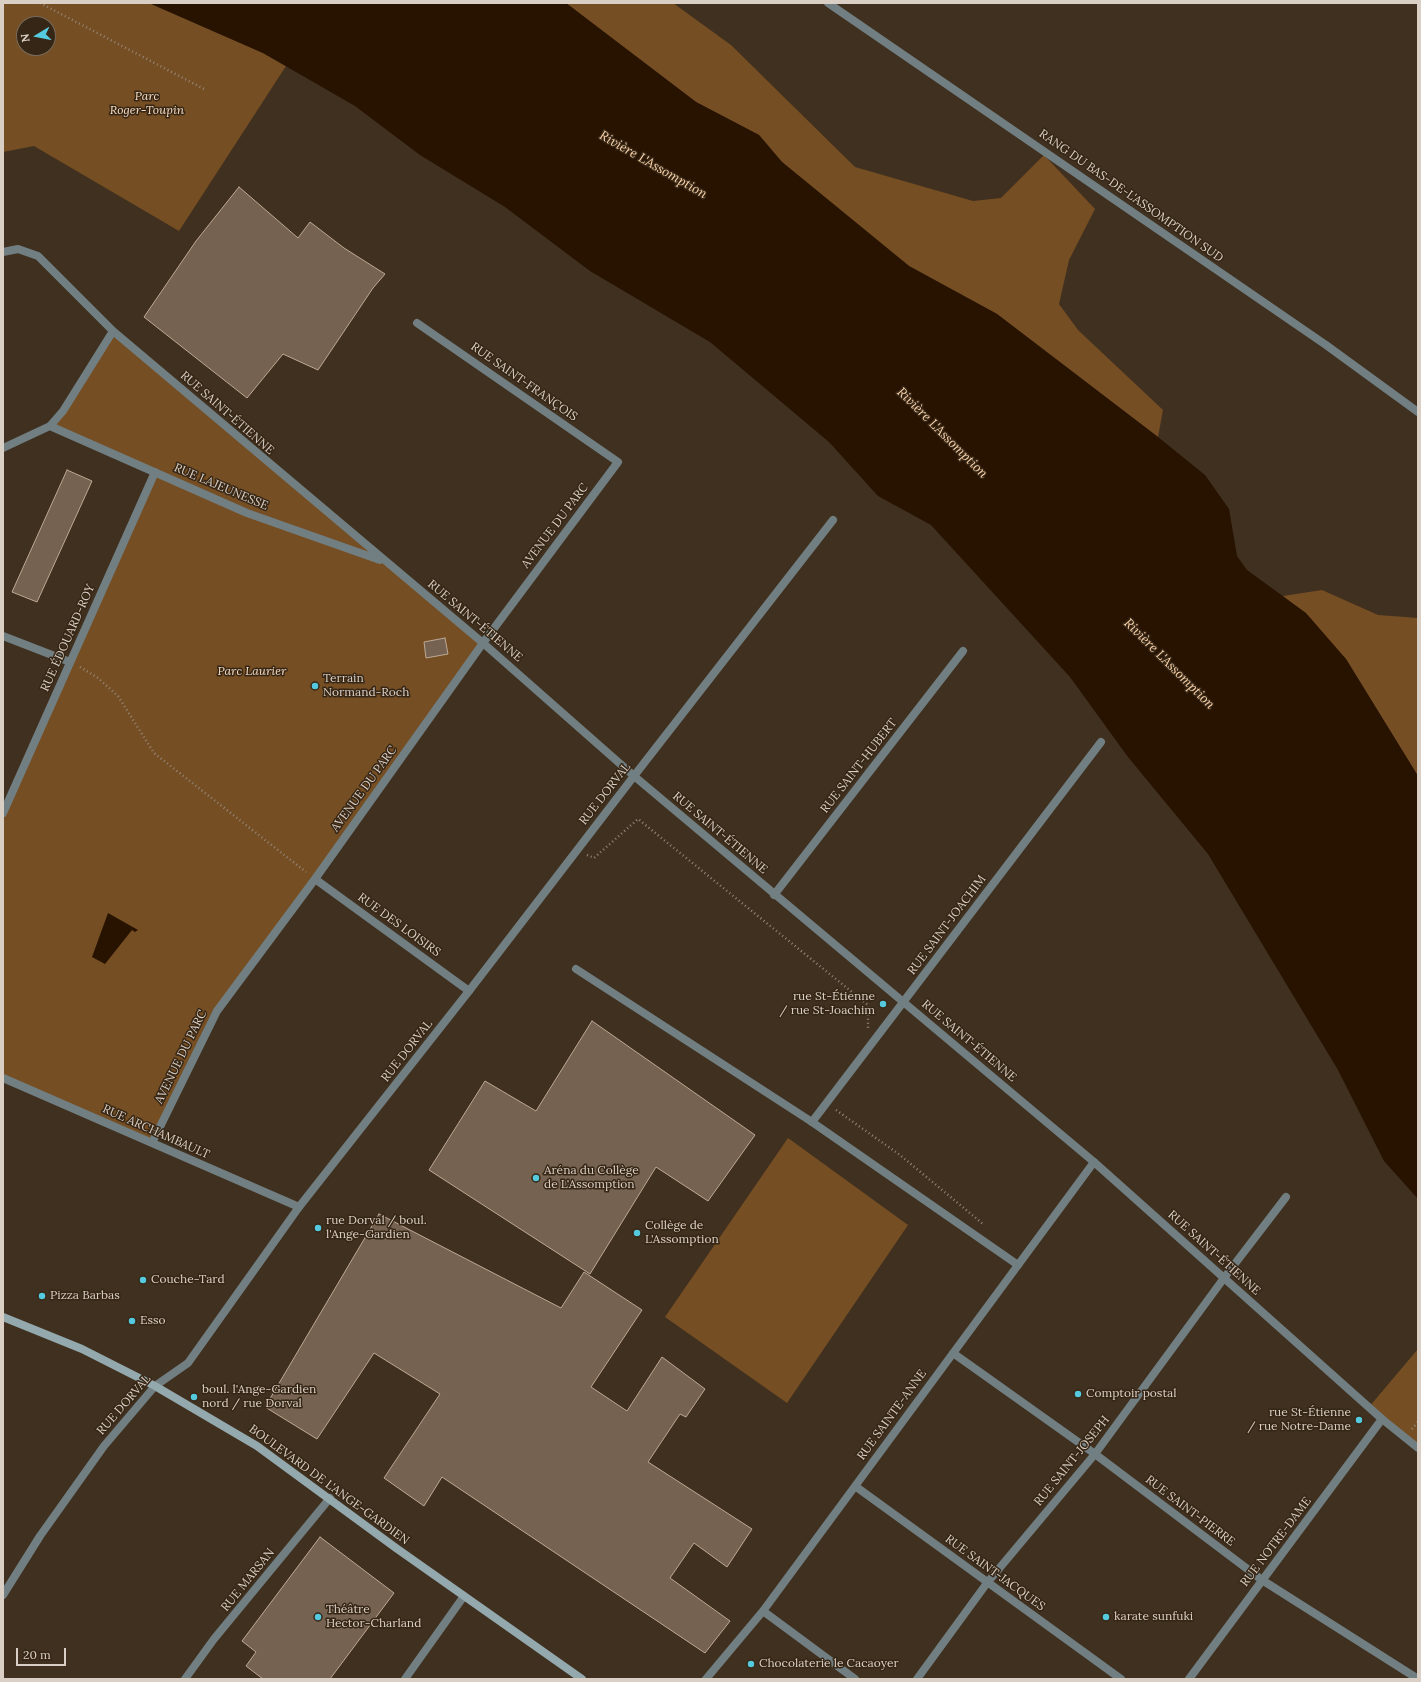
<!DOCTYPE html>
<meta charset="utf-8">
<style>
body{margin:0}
#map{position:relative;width:1421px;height:1682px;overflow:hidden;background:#40301f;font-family:Lora,serif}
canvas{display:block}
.frame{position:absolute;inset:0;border:4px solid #dacfc5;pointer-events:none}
.north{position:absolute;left:16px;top:16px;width:40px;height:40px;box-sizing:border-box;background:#362615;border:1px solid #786a5b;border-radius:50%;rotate:260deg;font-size:11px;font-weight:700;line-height:16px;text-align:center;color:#dacfc5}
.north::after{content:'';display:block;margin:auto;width:14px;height:18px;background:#55cadf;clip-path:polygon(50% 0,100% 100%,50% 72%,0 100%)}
.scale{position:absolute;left:16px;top:1648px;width:50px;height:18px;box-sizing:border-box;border:2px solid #dacfc5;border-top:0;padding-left:5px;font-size:12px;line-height:14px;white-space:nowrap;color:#dacfc5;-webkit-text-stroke:3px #362615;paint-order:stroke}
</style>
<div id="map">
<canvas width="1421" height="1682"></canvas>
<div class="frame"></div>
<div class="north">N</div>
<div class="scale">20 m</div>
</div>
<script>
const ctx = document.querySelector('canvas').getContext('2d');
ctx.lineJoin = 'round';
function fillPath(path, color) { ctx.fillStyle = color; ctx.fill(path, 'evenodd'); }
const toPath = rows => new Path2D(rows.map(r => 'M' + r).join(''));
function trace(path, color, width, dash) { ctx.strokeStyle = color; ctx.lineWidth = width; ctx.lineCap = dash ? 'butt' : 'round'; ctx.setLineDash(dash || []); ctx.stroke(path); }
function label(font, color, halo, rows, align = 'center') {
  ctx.font = font + ' Lora,serif'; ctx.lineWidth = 3; ctx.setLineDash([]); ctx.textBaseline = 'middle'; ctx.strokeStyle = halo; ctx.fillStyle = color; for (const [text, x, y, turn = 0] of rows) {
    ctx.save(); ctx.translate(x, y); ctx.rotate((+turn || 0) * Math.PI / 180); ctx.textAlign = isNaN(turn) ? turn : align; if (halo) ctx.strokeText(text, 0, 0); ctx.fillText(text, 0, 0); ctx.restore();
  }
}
fillPath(toPath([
 [3,3,149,3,263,53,286,66,179,231,34,146,3,152],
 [24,24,48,24,48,48,24,48],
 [566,3,673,3,731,45,855,167,973,201,1001,198,1044,155,1095,209,1069,260,1059,304,1078,330,1163,410,1158,437,997,314,909,266,782,162,759,135,696,102],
 [113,331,483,643,217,1011,152,1143,3,1078,3,813,155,472,50,426],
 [1322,590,1378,615,1418,618,1418,776,1346,659,1283,596],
 [788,1138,908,1225,787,1403,665,1317],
 [1418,1349,1418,1448,1369,1407]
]), '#764e23');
fillPath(toPath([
 [149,3,566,3,696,102,759,135,782,162,909,266,997,314,1158,437,1205,475,1229,509,1237,556,1247,570,1306,613,1346,659,1418,776,1418,1199,1384,1161,1338,1070,1208,854,1128,757,1070,677,931,525,878,496,829,442,710,342,590,271,505,207,420,155,355,106,263,53],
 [108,913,138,930,135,932,132,930,105,964,92,957]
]), '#281200');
const building = toPath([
 [239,187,298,238,310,222,344,248,385,274,373,288,318,370,283,354,247,398,144,317,196,241,239,187],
 [67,470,92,481,37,602,12,592,67,470],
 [445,638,448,654,426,658,424,642,445,638],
 [592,1021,755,1135,708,1201,656,1167,590,1274,429,1170,485,1081,536,1111,592,1021],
 [379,1214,561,1308,584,1272,642,1310,591,1387,627,1411,662,1357,705,1389,686,1417,680,1414,648,1462,752,1529,727,1567,694,1543,670,1578,730,1621,705,1653,442,1477,424,1506,384,1478,440,1394,374,1353,317,1439,265,1407,379,1214],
 [320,1537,394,1593,330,1679,263,1679,246,1666,256,1652,242,1641,320,1537]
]);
fillPath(building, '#756250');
trace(building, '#bea995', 1);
trace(toPath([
 [40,3,206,90],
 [80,667,98,678,118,696,154,753,306,872],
 [587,855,594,858,638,819,868,1005,868,1028],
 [836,1110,900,1155,983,1224],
 [1412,1429,1418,1422]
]), '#948679', 2.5, [1, 3]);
trace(toPath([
 [576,969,812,1122,1018,1265]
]), '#717f82', 8);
trace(toPath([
 [3,252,18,249,38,256,113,331,483,643,634,776,833,520],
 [50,426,247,513,380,560],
 [3,448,50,426,63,411,113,331],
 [3,636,70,662],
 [3,813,155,472],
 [315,879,469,991],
 [774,895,963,651],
 [3,1078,299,1207],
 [812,1122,1101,742],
 [152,1143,217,1011,315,879,483,643,618,462,417,323],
 [953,1353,1095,1454,1262,1580,1418,1679],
 [855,1486,1121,1679],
 [763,1611,855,1679],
 [185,1679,214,1639,330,1498],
 [405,1679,464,1596],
 [706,1679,763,1611,1094,1162],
 [917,1679,987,1583,1095,1454,1224,1278,1286,1197],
 [1189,1679,1382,1419]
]), '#717f82', 8);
trace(toPath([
 [828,3,1326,345,1418,412],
 [3,1595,40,1536,104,1446,155,1386,188,1363,299,1207,469,991,634,776,1094,1162,1382,1419,1418,1448]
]), '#717f82', 8);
trace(toPath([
 [3,1317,82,1349,155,1386,257,1446,396,1548,582,1679]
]), '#93a9ae', 8);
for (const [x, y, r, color] of [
 [315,686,4,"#55cadf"],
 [883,1004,4,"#55cadf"],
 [536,1178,4,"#55cadf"],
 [318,1228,4,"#55cadf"],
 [637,1233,4,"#55cadf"],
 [143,1280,4,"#55cadf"],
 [42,1296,4,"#55cadf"],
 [132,1321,4,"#55cadf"],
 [1078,1394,4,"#55cadf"],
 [194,1397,4,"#55cadf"],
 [1359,1420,4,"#55cadf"],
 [318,1617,4,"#55cadf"],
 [1106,1617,4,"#55cadf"],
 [751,1664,4,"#55cadf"]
]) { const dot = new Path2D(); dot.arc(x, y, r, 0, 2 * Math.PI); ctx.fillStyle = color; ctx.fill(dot); trace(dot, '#362615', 1.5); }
label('italic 12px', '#f7dbc1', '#362615', [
 ["Parc",147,97],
 ["Roger-Toupin",147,111],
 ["Parc Laurier",252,672]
]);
label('12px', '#dacfc5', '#362615', [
 ["RANG DU BAS-DE-L'ASSOMPTION SUD",1131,196,35],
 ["RUE SAINT-FRANÇOIS",524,382,35],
 ["RUE SAINT-ÉTIENNE",227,413,41],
 ["RUE LAJEUNESSE",221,487,23],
 ["AVENUE DU PARC",555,526,-53],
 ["RUE SAINT-ÉTIENNE",475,621,40],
 ["RUE ÉDOUARD-ROY",68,638,-66],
 ["RUE SAINT-HUBERT",859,766,-52],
 ["AVENUE DU PARC",364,789,-54],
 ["RUE DORVAL",605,794,-52],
 ["RUE SAINT-ÉTIENNE",720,833,40],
 ["RUE DES LOISIRS",399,925,36],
 ["RUE SAINT-JOACHIM",947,925,-53],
 ["RUE SAINT-ÉTIENNE",969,1041,40],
 ["RUE DORVAL",407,1051,-52],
 ["AVENUE DU PARC",181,1057,-64],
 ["RUE ARCHAMBAULT",156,1132,24],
 ["RUE SAINT-ÉTIENNE",1214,1253,42],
 ["RUE DORVAL",124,1405,-49],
 ["RUE SAINTE-ANNE",892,1415,-54],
 ["RUE SAINT-JOSEPH",1072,1461,-51],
 ["BOULEVARD DE L'ANGE-GARDIEN",329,1485,36],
 ["RUE SAINT-PIERRE",1190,1511,37],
 ["RUE NOTRE-DAME",1276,1542,-53],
 ["RUE SAINT-JACQUES",995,1573,36],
 ["RUE MARSAN",248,1580,-51]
]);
label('12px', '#dacfc5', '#362615', [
 ["Terrain",323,679],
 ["Normand-Roch",323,693],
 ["rue St-Étienne",875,997,"right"],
 ["/ rue St-Joachim",875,1011,"right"],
 ["Aréna du Collège",544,1171],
 ["de L'Assomption",544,1185],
 ["rue Dorval / boul.",326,1221],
 ["l'Ange-Gardien",326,1235],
 ["Collège de",645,1226],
 ["L'Assomption",645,1240],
 ["Couche-Tard",151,1280],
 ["Pizza Barbas",50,1296],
 ["Esso",140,1321],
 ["boul. l'Ange-Gardien",202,1390],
 ["nord / rue Dorval",202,1404],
 ["Comptoir postal",1086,1394],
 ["rue St-Étienne",1351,1413,"right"],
 ["/ rue Notre-Dame",1351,1427,"right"],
 ["Théâtre",326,1610],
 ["Hector-Charland",326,1624],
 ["karate sunfuki",1114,1617],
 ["Chocolaterie le Cacaoyer",759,1664]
], 'left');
label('italic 13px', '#fdd4ac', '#362615', [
 ["Rivière L'Assomption",653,165,30],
 ["Rivière L'Assomption",942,433,45],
 ["Rivière L'Assomption",1169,664,45]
]);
</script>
